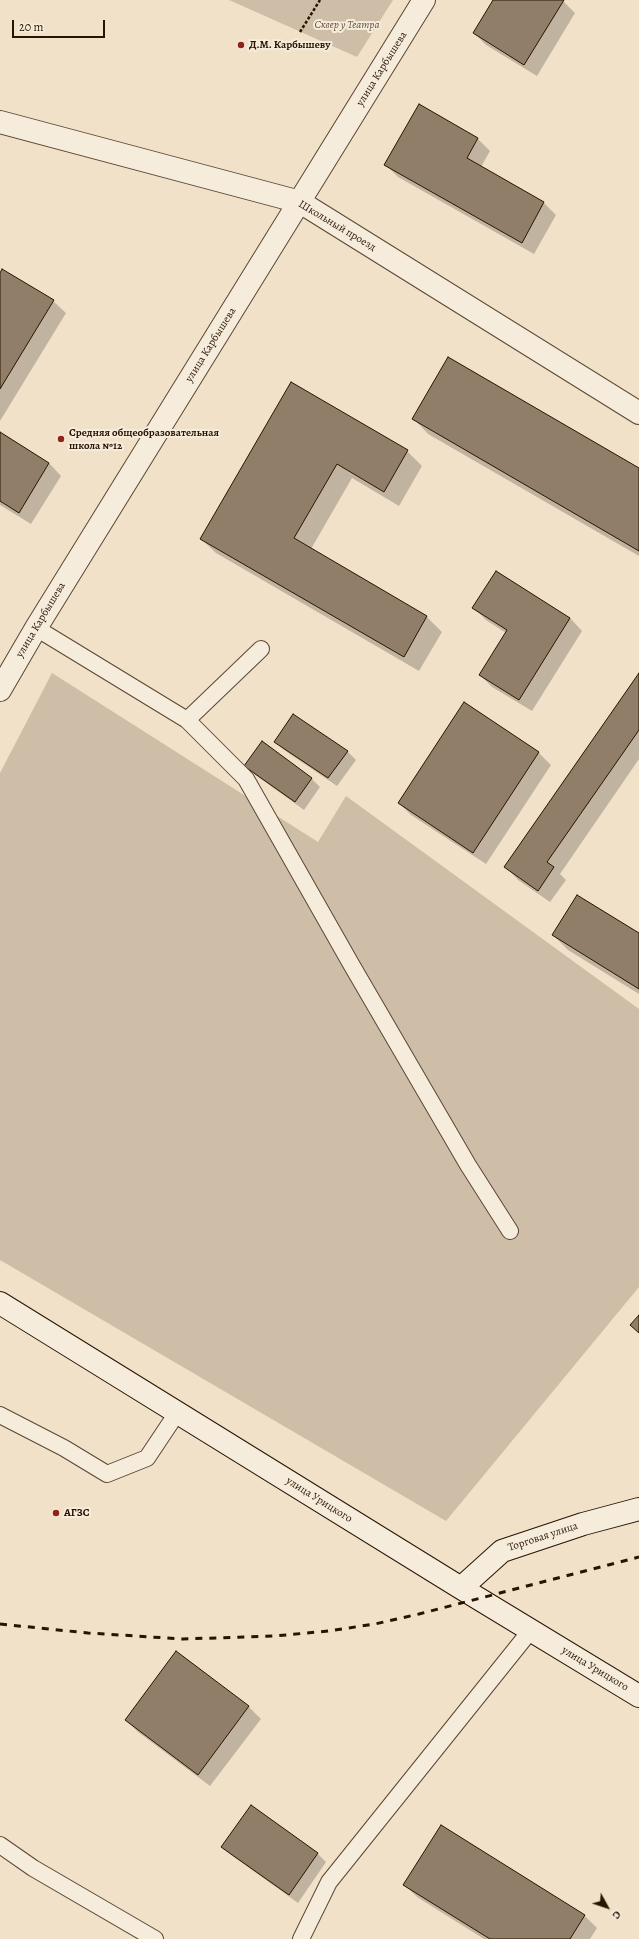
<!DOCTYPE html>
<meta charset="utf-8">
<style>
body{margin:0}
#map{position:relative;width:639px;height:1939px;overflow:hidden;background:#f1e1c9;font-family:Alegreya,serif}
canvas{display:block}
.north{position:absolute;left:587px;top:1887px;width:40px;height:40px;-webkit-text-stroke:3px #f6ecdc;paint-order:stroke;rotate:130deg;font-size:11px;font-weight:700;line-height:16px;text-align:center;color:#291301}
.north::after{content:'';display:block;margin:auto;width:14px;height:18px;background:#291301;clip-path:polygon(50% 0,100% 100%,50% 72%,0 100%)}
.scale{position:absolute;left:12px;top:20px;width:93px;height:18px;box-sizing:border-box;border:2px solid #291301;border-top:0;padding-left:5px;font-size:12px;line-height:14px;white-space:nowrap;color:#291301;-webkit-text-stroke:3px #f6ecdc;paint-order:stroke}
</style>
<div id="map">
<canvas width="639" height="1939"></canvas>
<div class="north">С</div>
<div class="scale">20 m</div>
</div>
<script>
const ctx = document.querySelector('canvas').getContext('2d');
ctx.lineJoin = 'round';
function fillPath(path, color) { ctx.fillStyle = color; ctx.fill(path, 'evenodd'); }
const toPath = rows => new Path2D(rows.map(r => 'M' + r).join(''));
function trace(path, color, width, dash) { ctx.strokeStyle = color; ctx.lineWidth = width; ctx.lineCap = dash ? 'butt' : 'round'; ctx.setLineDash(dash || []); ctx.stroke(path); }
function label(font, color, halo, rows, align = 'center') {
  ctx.font = font + ' Alegreya,serif'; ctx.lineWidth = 4; ctx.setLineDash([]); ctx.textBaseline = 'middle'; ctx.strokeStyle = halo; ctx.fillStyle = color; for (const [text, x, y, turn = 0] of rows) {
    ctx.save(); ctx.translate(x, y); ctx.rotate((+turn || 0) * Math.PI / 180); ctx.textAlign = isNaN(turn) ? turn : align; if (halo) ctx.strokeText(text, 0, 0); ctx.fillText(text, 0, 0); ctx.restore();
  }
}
fillPath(toPath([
 [229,0,393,0,357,57],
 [52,673,318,842,346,796,639,1009,639,1287,446,1521,0,1260,0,773]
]), '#cfbea7');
fillPath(toPath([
 [494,0,562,0,575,13,537,76,486,45,474,33],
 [419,106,478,139,490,151,481,167,544,203,556,215,534,254,398,177,386,165],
 [3,270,53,301,66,313,0,421,0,275],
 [291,384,407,451,422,466,399,506,352,478,311,549,427,617,442,632,419,671,216,553,201,539],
 [414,419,639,469,639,556,428,434],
 [0,434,49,463,61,476,31,524,0,505],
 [496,573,570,618,582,631,532,711,492,687,480,675,506,633,486,620,474,608],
 [639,675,639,759,560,874,566,880,550,902,518,880,506,867],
 [464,704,539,753,551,765,486,864,411,815,399,803],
 [275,741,347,751,356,760,337,786,284,750],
 [246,766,311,778,320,787,304,810,254,774],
 [639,934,639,994,568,950,553,935],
 [176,1653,249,1707,261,1719,210,1786,138,1732,126,1720],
 [251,1806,318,1854,326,1862,298,1903,231,1855,222,1847],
 [442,1826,585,1916,597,1928,590,1939,484,1939,417,1897,405,1885]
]), '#0003');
const building = toPath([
 [493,0,564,0,524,65,473,33,493,0],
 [419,104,478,138,467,158,544,202,522,243,384,165,419,104],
 [2,269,54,300,0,389,0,273,2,269],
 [448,357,639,468,639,551,412,419,448,357],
 [291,382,408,450,384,492,337,464,294,538,427,616,404,657,200,539,291,382],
 [0,432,49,463,19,513,0,501,0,432],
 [496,571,570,618,519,700,479,675,507,630,472,608,496,571],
 [639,673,639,730,547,862,554,867,538,891,504,867,639,673],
 [464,702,539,752,473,853,398,803,464,702],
 [293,714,348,751,328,778,274,742,293,714],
 [262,741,312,778,295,802,244,766,262,741],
 [577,895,639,933,639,989,552,935,577,895],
 [639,1315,639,1333,630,1325,639,1315],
 [176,1651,249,1706,198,1775,125,1720,176,1651],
 [251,1805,318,1853,289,1895,221,1847,251,1805],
 [441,1825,585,1915,570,1939,490,1939,403,1885,441,1825]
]);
fillPath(building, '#917e69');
trace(building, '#291301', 1);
const lane = toPath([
 [36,628,187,720,246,779,351,964,468,1165,510,1231],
 [187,720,261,649],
 [0,1415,64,1448,107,1474,147,1458,177,1413],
 [0,1845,33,1868,155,1939],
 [301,1939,329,1882,531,1630]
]);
const street = toPath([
 [0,122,300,202,639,413],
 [0,690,36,628,424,0]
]);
const secondary = toPath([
 [0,1303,461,1588,639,1696],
 [461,1588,502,1551,583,1524,639,1509]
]);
trace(lane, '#5b4633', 18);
trace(street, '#5b4633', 24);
trace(secondary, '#291301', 24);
trace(toPath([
 [300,32,320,0]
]), '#291301', 2.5, [3, 2]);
trace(lane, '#f6ecdc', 16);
trace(street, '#f6ecdc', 22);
trace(secondary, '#f6ecdc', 22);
trace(toPath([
 [0,1624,88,1633,183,1639,275,1636,328,1631,375,1624,419,1614,639,1557]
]), '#291301', 3, [7, 7]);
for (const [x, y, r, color] of [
 [241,45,4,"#8f2418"],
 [61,439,4,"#8f2418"],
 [56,1513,4,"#8f2418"]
]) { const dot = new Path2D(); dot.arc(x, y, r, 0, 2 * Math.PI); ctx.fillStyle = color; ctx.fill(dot); trace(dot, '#f6ecdc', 1.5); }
label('italic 11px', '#634f3b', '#f6ecdc', [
 ["Сквер у Театра",347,25]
]);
label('bold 11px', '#291301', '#f6ecdc', [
 ["Д.М. Карбышеву",249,45],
 ["Средняя общеобразовательная",69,433],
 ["школа №12",69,446],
 ["АГЗС",64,1513]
], 'left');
label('11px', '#291301', '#f6ecdc', [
 ["улица Карбышева",382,69,-58],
 ["Школьный проезд",337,226,31],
 ["улица Карбышева",211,345,-58],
 ["улица Карбышева",41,620,-59],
 ["улица Урицкого",319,1500,32],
 ["Торговая улица",543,1537,-18],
 ["улица Урицкого",595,1669,31]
]);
</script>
